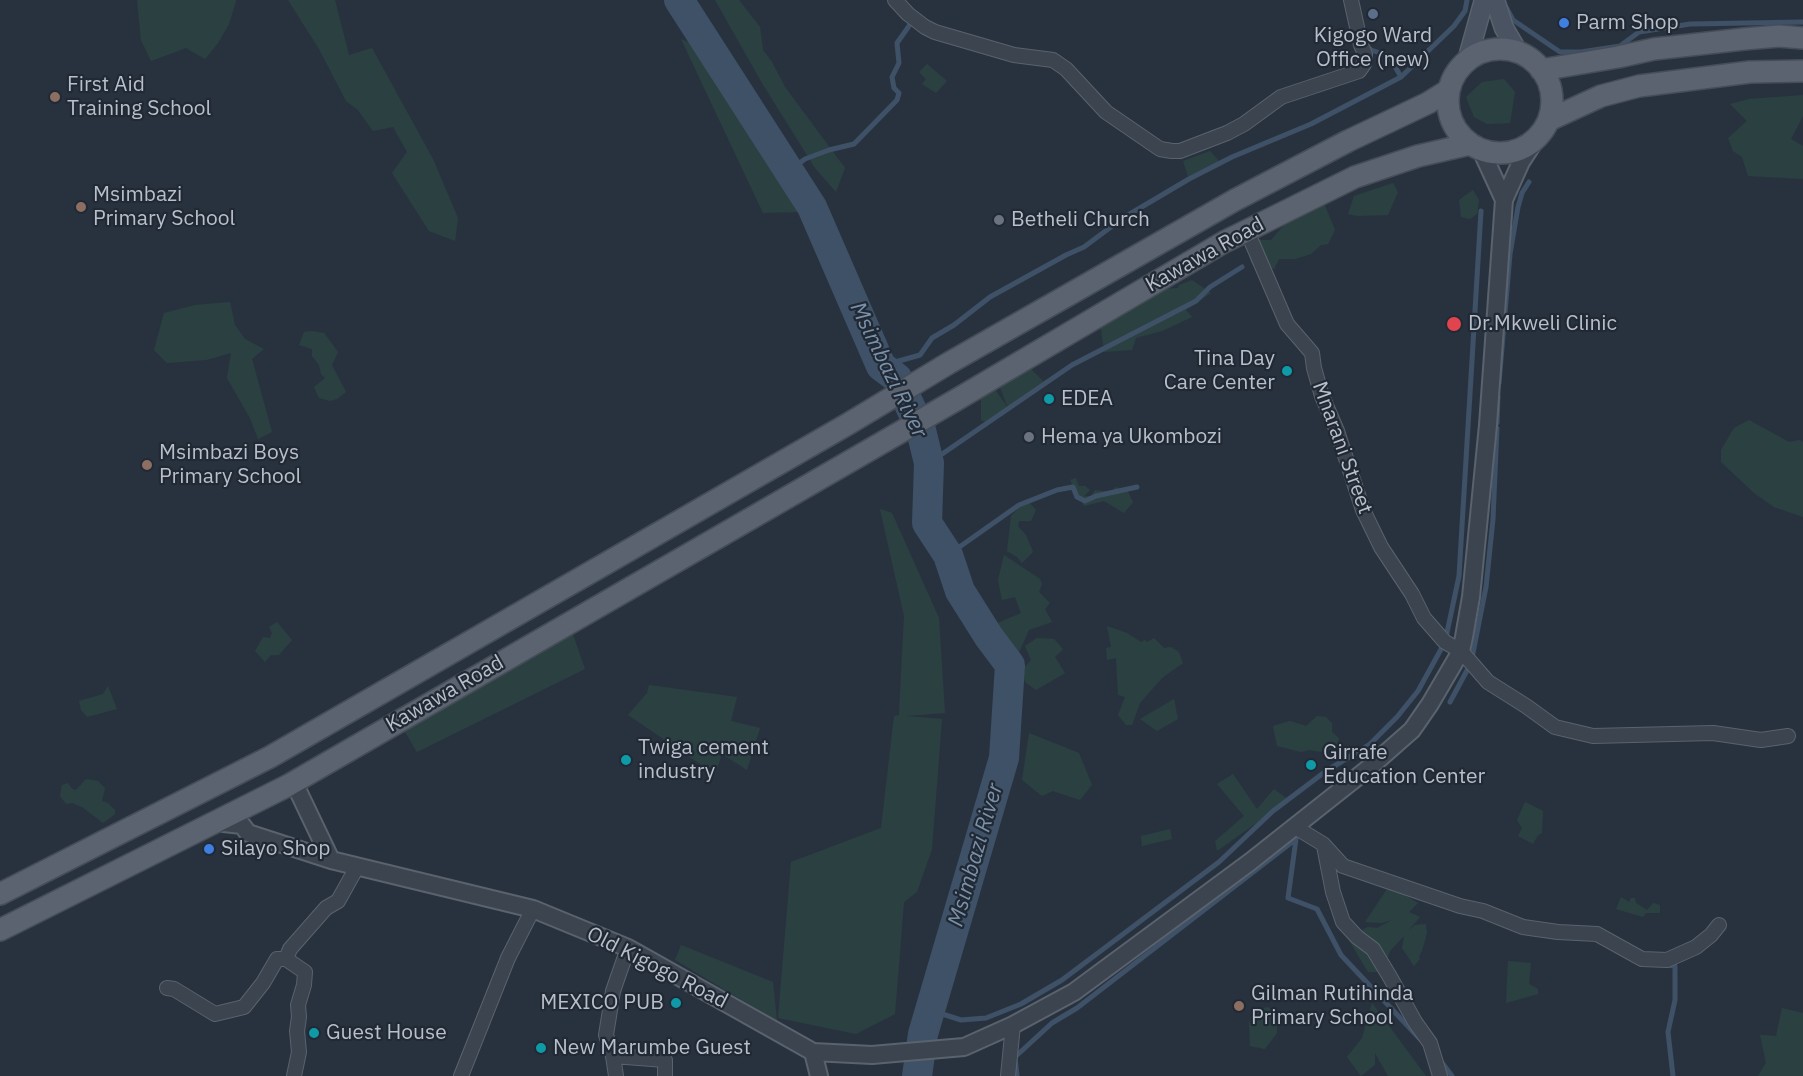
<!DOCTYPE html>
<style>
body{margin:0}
canvas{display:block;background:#28323f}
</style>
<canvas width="1803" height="1076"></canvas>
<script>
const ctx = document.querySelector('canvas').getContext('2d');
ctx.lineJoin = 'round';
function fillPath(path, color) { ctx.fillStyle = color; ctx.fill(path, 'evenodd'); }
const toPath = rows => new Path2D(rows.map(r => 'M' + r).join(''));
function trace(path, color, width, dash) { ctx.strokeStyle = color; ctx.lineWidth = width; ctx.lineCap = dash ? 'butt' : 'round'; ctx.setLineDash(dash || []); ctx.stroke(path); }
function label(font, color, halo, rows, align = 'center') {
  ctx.font = font + ' "IBM Plex Sans",sans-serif'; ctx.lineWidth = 4.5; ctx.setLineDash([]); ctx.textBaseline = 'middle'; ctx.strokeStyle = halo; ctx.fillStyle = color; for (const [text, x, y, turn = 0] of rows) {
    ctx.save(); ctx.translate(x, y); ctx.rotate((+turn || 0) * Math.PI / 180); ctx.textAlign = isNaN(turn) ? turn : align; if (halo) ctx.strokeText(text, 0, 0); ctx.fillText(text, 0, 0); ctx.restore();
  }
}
fillPath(toPath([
 [137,0,236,0,236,1,229,24,218,43,205,59,186,48,151,61,141,40],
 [288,0,335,0,349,55,372,48,433,159,458,218,455,241,429,231,392,173,407,152,393,127,373,131,358,110,346,101,319,49],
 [715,0,739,0,760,27,763,50,772,62,785,87,845,168,836,192,815,168,762,83],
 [681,39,704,48,787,145,799,212,763,213],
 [927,64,947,81,936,93,922,84,926,79,919,72],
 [1504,79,1515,92,1510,123,1487,124,1474,117,1466,97,1482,82],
 [1803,95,1803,116,1791,139,1803,146,1803,179,1748,176,1742,157,1733,151,1728,138,1747,121,1730,104,1749,99],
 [1210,151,1220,162,1189,179,1183,161],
 [1393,183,1398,192,1388,215,1357,216,1348,214,1354,196],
 [1473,190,1479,200,1477,214,1470,219,1461,217,1459,200],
 [1303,203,1324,203,1335,230,1328,244,1321,245,1311,254,1295,259,1279,259,1274,269,1251,263,1248,251,1252,240,1271,240],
 [1192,280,1211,293,1186,310,1192,317,1162,331,1136,338,1132,350,1104,352,1100,321,1135,304,1145,302,1143,296,1160,289,1178,288,1179,285],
 [230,302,235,325,245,339,264,349,252,359,272,432,258,439,250,418,227,378,231,353,206,360,167,363,154,350,164,313,195,305],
 [311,331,324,333,338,352,332,365,346,392,337,399,330,401,319,398,314,387,325,378,321,374,319,365,312,356,312,349,299,345,304,332],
 [1030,368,1045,383,1009,411,987,423,981,420,981,398,994,388,1008,408,999,385],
 [1749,420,1789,442,1799,440,1803,442,1803,517,1774,507,1754,493,1721,462,1721,450,1734,428],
 [1076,478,1079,486,1085,486,1090,490,1084,496,1091,496,1095,490,1110,492,1116,487,1127,490,1133,502,1124,513,1104,501,1084,506,1070,480],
 [1027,500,1036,510,1031,521,1019,521,1018,526,1026,535,1033,552,1022,563,1017,557,1007,551,1011,516],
 [880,509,892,513,939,618,945,713,906,716,942,719,932,849,917,892,904,902,895,1014,856,1034,778,1018,791,862,881,828,894,716,899,715,904,616],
 [1004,555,1040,579,1042,584,1039,592,1050,603,1045,609,1052,622,1029,630,1013,666,998,623,1021,613,1015,597,1002,600,998,580],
 [277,622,292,640,279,655,271,655,265,662,255,651,263,637,270,638,272,633,269,627],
 [569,623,585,669,417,752,402,727],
 [1107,626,1127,633,1141,642,1145,640,1147,642,1154,638,1164,648,1171,647,1179,652,1183,663,1162,678,1140,703,1132,725,1126,725,1118,715,1125,697,1118,695,1116,658,1107,660,1106,648,1111,647],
 [1037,638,1054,639,1063,649,1055,657,1065,673,1036,690,1025,682,1022,670,1031,660,1025,646],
 [649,685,737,697,731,721,760,728,747,770,722,754,715,774,628,715,647,693],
 [108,686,117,709,87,717,81,710,79,701,103,694],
 [1174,699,1178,719,1157,731,1140,719],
 [1317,716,1326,717,1332,723,1332,732,1339,738,1337,746,1321,752,1309,750,1301,752,1277,746,1273,726,1290,721,1306,726],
 [1029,733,1079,753,1092,785,1080,800,1053,791,1042,796,1022,780],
 [1233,774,1257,809,1274,789,1289,800,1217,851,1215,841,1244,816,1217,784],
 [86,779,98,781,105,788,102,801,108,803,115,810,115,814,103,823,82,807,72,803,66,804,60,796,62,785,68,783,72,789,76,790],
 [1525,802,1543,811,1542,833,1538,835,1533,844,1518,836,1522,828,1517,820],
 [1170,829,1172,839,1142,846,1141,836],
 [1389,886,1418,903,1409,912,1420,917,1408,931,1415,925,1426,924,1427,933,1422,951,1419,956,1420,959,1414,966,1402,948,1404,936,1390,951,1383,972,1368,972,1347,937,1368,927,1377,928,1392,920,1382,923,1365,922],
 [1621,897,1629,902,1631,898,1635,898,1636,903,1647,910,1653,903,1660,905,1660,913,1646,913,1643,917,1616,909],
 [681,945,773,982,777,1021,675,960],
 [1508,961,1531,963,1529,984,1538,989,1538,994,1506,1003],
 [1372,1003,1426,1076,1388,1076,1375,1053,1375,1065,1361,1076,1347,1057,1362,1038],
 [1268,1007,1277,1015,1277,1033,1265,1049,1250,1046,1249,1023,1256,1010],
 [1782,1008,1803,1013,1803,1076,1758,1076,1766,1063,1760,1035,1776,1036]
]), '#2b4041');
trace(toPath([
 [1506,7,1513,20,1560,52,1581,52,1620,46,1639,32,1690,24,1803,22],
 [1366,45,1371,50,1389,56,1401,77],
 [789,171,805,159,829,150,854,144,897,100,899,93,894,88,892,77,899,63,897,43,909,26],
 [881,366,920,355,932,338,954,325,990,297,1066,255,1084,247,1123,218,1189,179,1232,157,1311,124,1401,77,1454,26,1465,11,1467,0],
 [1499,383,1510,254,1518,207,1522,193,1529,182],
 [1497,423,1498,396],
 [929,463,1072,365,1196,301,1210,287,1242,267],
 [948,555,1019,505,1057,490,1073,487,1077,497,1085,501,1096,496,1137,487],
 [1450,702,1471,663,1486,587,1493,519,1497,428],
 [1296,839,1288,898,1317,909,1341,955,1419,1038],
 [1666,965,1675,966,1675,1000,1668,1032,1673,1076],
 [930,1010,961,1020,986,1018,1021,1004,1062,980,1219,862,1273,811,1326,771,1369,745,1397,717,1418,691,1445,642,1459,576,1481,211],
 [1440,1060,1452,1076],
 [1017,1076,1015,1057,1052,1023,1077,1008,1296,839]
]), '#3f5167', 5);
trace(toPath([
 [679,0,812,207,881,366,897,378,921,430,929,463,927,523,948,555,960,591,989,637,1010,665,1004,758,923,1034,917,1076]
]), '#3f5167', 30);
const minor = toPath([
 [895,0,908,14,925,27,935,32,1014,55,1053,60,1066,69,1106,112,1160,149,1172,151,1180,151,1227,133,1244,124,1281,97,1359,71,1364,64,1365,54,1361,45,1351,0],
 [1247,231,1287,324,1312,353,1314,368,1322,396,1337,431,1363,510,1381,547,1412,594,1424,618,1445,642,1461,651,1488,682,1526,706,1555,727,1593,736,1713,733,1761,740,1788,736],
 [1295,827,1323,844,1343,866,1460,906,1483,911,1523,927,1558,932,1597,934,1642,959,1667,960,1696,947,1711,935,1719,925],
 [1324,846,1333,892,1343,922,1357,937,1373,949,1390,977,1415,1022,1430,1043,1440,1076],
 [286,959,305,972,304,985,298,1005,299,1017,297,1031,299,1052,294,1076],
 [167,988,174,989,215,1014,244,1007,263,983,277,959,286,959,290,949,326,908,338,901,357,867],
 [613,1056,665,1060,665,1076],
 [461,1076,508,958,533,909],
 [616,1076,613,1056,606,1035,613,991,628,948],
 [1008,1076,1013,1025]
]);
const tertiary = toPath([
 [1481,150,1504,200],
 [289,785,298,791,331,860],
 [215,822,242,825,248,833,331,860,533,909,628,948,813,1052,872,1055,964,1047,1013,1025,1074,992,1250,862,1370,767,1412,730,1430,704,1461,651,1464,637,1471,597,1488,425,1504,200,1521,162,1536,139],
 [813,1052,819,1076]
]);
const secondary = toPath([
 [1495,0,1504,28,1518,52],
 [1467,61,1484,0]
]);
const primary = toPath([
 '1448 101a52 52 0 1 1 104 0a52 52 0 1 1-104 0Z',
 [1541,70,1618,57,1654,49,1744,39,1779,36,1803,38],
 [1549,120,1601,96,1639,86,1750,72,1803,71],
 [0,894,270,757,848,424,949,363,1235,200,1348,141,1428,103,1449,90],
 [0,930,289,785,956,400,1224,242,1355,177,1418,156,1470,144]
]);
trace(minor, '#59626d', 16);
trace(tertiary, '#59626d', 20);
trace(secondary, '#59626d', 21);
trace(primary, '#454d58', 24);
trace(minor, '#3b444f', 14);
trace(tertiary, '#3b444f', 16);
trace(secondary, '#4a5362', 18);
trace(primary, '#5a636f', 21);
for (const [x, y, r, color] of [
 [1373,14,6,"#5c6f8a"],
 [1564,23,6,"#3f7fe0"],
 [55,97,6,"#8d6e63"],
 [81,207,6,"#8d6e63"],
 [999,220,6,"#6b7280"],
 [1454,324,8,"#e0444e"],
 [1287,371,6,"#0f9aa8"],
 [1049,399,6,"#0f9aa8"],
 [1029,437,6,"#6b7280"],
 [147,465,6,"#8d6e63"],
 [626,760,6,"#0f9aa8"],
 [1311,765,6,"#0f9aa8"],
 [209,849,6,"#3f7fe0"],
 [676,1003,6,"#0f9aa8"],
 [1239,1006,6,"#8d6e63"],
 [314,1033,6,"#0f9aa8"],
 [541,1048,6,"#0f9aa8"]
]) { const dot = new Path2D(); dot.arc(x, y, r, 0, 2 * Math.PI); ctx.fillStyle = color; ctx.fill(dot); trace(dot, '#202934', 2); }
label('21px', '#b8bfca', '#202934', [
 ["Parm Shop",1576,23],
 ["Kigogo Ward",1373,36,"center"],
 ["Office (new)",1373,60,"center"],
 ["First Aid",67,85],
 ["Training School",67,109],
 ["Msimbazi",93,195],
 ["Primary School",93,219],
 ["Betheli Church",1011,220],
 ["Dr.Mkweli Clinic",1468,324],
 ["Tina Day",1275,359,"right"],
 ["Care Center",1275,383,"right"],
 ["EDEA",1061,399],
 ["Hema ya Ukombozi",1041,437],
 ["Msimbazi Boys",159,453],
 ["Primary School",159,477],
 ["Twiga cement",638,748],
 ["industry",638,772],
 ["Girrafe",1323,753],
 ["Education Center",1323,777],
 ["Silayo Shop",221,849],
 ["Gilman Rutihinda",1251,994],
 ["Primary School",1251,1018],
 ["MEXICO PUB",664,1003,"right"],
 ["Guest House",326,1033],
 ["New Marumbe Guest",553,1048]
], 'left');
label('21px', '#b8bfca', '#202934', [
 ["Kawawa Road",1205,255,-29],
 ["Mnarani Street",1342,448,70],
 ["Kawawa Road",445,694,-30],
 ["Old Kigogo Road",657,968,27]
]);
label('italic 22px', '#7b91aa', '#202934', [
 ["Msimbazi River",888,370,64],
 ["Msimbazi River",976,855,-74]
]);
</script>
